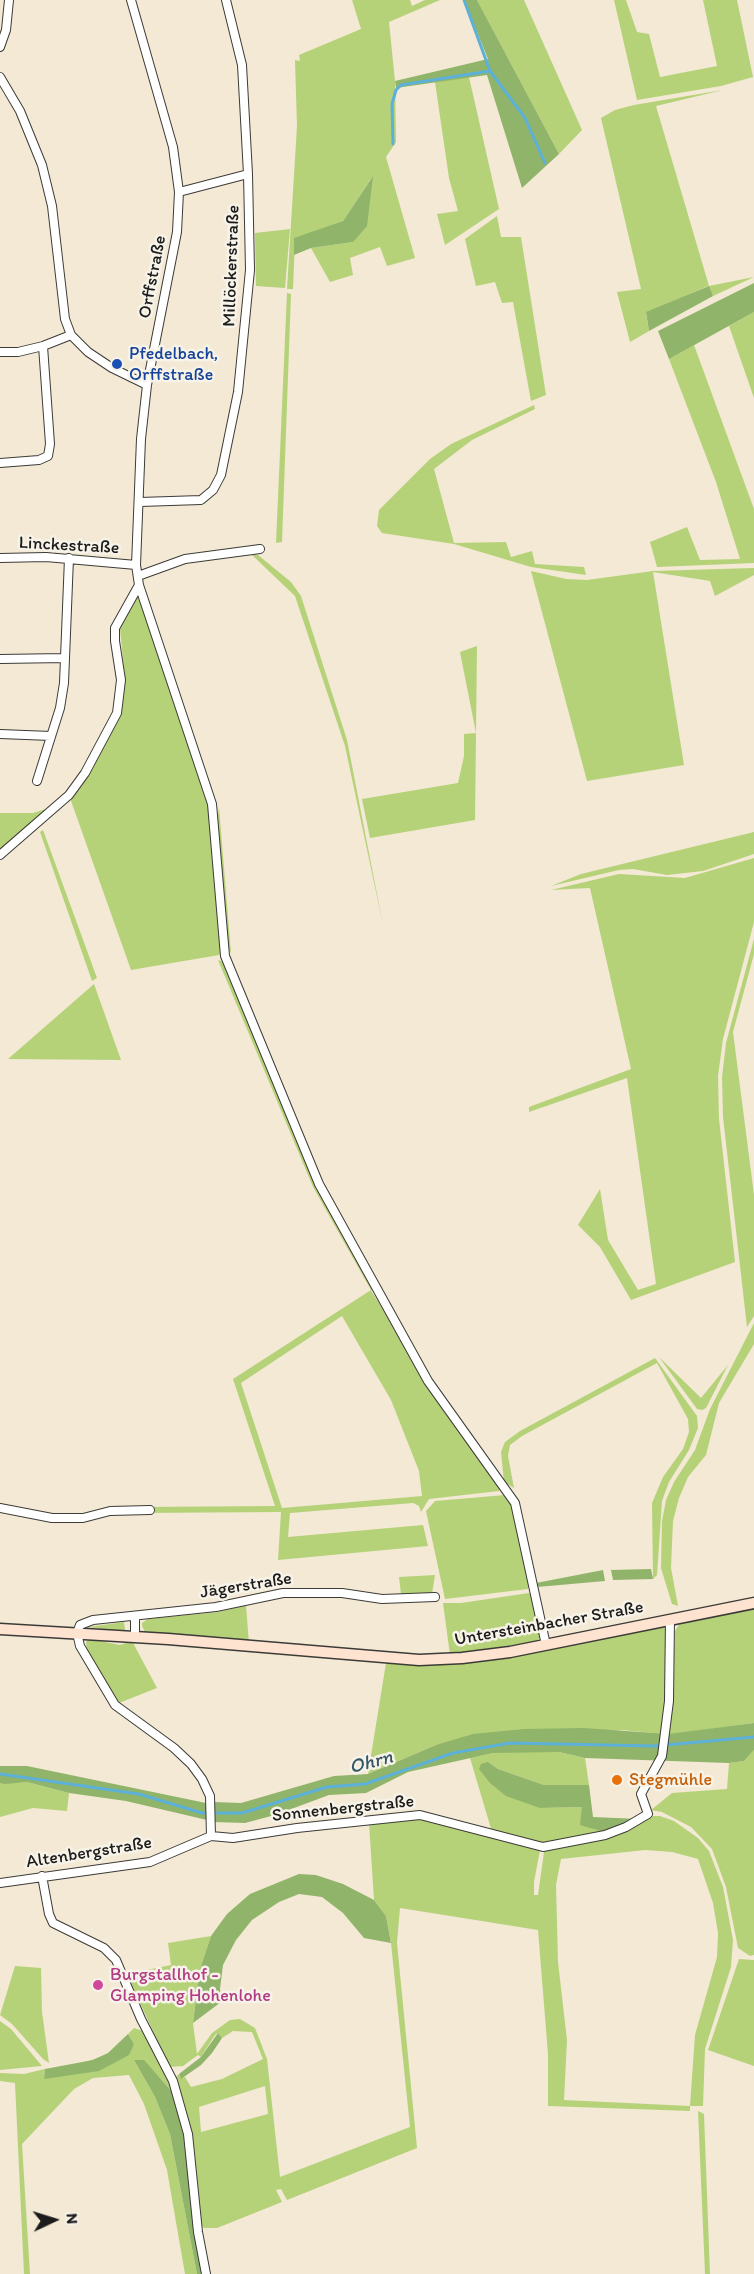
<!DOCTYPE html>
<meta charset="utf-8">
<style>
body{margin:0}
#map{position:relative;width:754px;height:2274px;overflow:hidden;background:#f3e9d4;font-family:Itim,sans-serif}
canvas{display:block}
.north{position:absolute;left:24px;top:2190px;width:60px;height:60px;-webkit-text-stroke:4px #f7f3e8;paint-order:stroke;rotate:86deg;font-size:16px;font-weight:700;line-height:24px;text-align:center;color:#1c1c1c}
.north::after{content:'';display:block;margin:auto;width:21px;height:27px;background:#1c1c1c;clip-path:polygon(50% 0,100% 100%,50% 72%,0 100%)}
</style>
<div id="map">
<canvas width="754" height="2274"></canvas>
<div class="north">N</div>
</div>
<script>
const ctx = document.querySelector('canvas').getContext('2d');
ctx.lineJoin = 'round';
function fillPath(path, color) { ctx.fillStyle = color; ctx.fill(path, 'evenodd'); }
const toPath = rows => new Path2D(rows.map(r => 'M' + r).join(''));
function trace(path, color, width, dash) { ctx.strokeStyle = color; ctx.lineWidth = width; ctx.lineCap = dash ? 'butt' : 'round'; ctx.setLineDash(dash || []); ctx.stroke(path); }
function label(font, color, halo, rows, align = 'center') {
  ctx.font = font + ' Itim,sans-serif'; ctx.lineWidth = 5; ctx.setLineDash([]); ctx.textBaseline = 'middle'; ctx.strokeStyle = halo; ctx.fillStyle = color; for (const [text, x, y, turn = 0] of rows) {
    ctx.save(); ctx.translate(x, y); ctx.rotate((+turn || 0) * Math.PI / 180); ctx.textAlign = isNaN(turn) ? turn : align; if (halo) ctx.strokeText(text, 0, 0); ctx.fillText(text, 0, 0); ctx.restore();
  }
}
fillPath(toPath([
 [352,0,410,0,412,6,425,0,440,0,389,22,395,81,396,142,386,157,415,258,387,266,380,247,350,258,353,275,330,282,311,248,353,242,372,177,343,221,295,239,293,289,287,289,297,126,295,60,300,61,299,55,361,29],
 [477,0,524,0,582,130,559,154],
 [614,0,626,0,637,32,649,34,660,77,717,66,703,0,737,0,753,77,721,86,637,100],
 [469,77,499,209,445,245,437,214,458,211,449,178,435,82],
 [723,90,656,106,709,286,754,277,713,296,708,286,646,313,649,331,630,342,617,292,641,289,601,118,615,110,634,105],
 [497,216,501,237,521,237,546,395,531,401,513,302,502,303,495,282,476,286,465,239],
 [290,229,285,288,256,286,255,233],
 [287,293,291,294,282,542,276,543],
 [754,312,754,398,729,326],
 [694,345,754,509,754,563,657,567,650,542,687,527,700,560,740,559,716,482,669,359],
 [534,405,535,409,472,440,434,469,454,543,506,542,511,557,532,551,535,564,584,567,586,575,531,567,454,544,382,533,377,526,379,510,430,459,451,444],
 [251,554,258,555,291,582,301,596,347,740,383,925,345,746,295,596],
 [754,568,754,575,715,596,710,581,653,572,684,765,587,781,531,571,566,579,587,580,653,571],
 [137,594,140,594,210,804,223,951,219,955,131,970,70,798,87,777,119,713,124,695,125,679,120,629],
 [477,646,475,820,370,838,362,799,458,783,464,756,464,734,476,733,460,652],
 [52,807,0,852,0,813,33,813],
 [219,807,231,953,226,945,217,823],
 [43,830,97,978,92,981,40,832],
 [754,832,754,854,703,871,667,875,633,869,619,870,551,886,581,874],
 [754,858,754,922,723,1039,718,1076,719,1119,735,1262,631,1300,600,1247,578,1225,600,1189,608,1240,638,1290,656,1284,627,1078,529,1112,529,1107,631,1069,590,888,551,890,619,874,685,878],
 [754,939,754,954,733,1032,754,1195,754,1316,747,1327,723,1117,722,1077,726,1043],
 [218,960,224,962,318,1185,373,1288,371,1291,501,1486,499,1491,429,1499,421,1512,419,1506,413,1503,290,1513,288,1537,423,1525,428,1546,278,1560,281,1512,137,1513,138,1507,275,1506,233,1379,371,1290,313,1187],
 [342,1316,391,1400,419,1471,422,1496,282,1508,241,1383],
 [94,984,121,1060,8,1059],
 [754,1323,754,1344,719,1403,706,1455,688,1477,679,1498,673,1521,671,1568,678,1606,672,1604,661,1568,662,1521,666,1500,674,1482,695,1450,710,1409],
 [659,1357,701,1398,728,1365,706,1408,702,1410,697,1409],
 [655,1358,697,1416,698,1428,689,1450,669,1482,662,1501,657,1575,653,1579,652,1503,663,1477,683,1449,689,1432,688,1419,657,1363,522,1436,510,1445,508,1456,514,1488,504,1482,501,1452,505,1442,520,1431],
 [505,1495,513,1505,530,1580,528,1589,445,1599,426,1511,435,1501],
 [435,1575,432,1594,401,1594,399,1577],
 [529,1593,533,1596,541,1635,537,1642,450,1655,443,1603,461,1603],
 [246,1605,249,1644,146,1634,142,1626,142,1623,148,1619,218,1612],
 [754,1608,754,1723,666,1735,672,1697,675,1631,680,1623],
 [124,1622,125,1630,123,1632,88,1627],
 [662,1626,668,1630,667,1699,663,1734,622,1730,436,1745,368,1774,386,1663,420,1664],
 [90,1639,120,1645,132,1641,157,1688,119,1703,87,1651,86,1642],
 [754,1750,754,1955,750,1956,738,1948,726,1887,712,1849,691,1827,662,1812,651,1810,672,1793,727,1789,729,1763,744,1761],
 [523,1751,559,1752,585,1758,589,1785,544,1785,498,1769,488,1762,540,1808,582,1807,604,1832,544,1844,492,1832,470,1758,493,1753],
 [27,1782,69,1793,67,1811,33,1808,0,1817,0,1783],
 [651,1816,660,1816,674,1821,698,1838,709,1851,723,1887,733,1940,731,1967,705,2049,703,2106,690,2106,690,2111,548,2106,548,2054,538,1930,400,1908,397,1943,417,2148,287,2200,281,2189,276,2190,282,2202,217,2228,204,2228,201,2225,190,2133,176,2077,179,2074,181,2078,185,2077,191,2087,222,2079,263,2059,252,2032,233,2031,222,2038,218,2033,215,2035,201,2057,198,2055,183,2066,169,2067,127,1974,171,1965,168,1943,211,1936,200,1969,193,2023,197,2054,212,2033,230,2020,240,2019,255,2028,267,2059,280,2177,410,2127,391,1943,386,1916,374,1900,369,1823,421,1817,540,1850,534,1882,534,1895,538,1895,544,1852,548,1849,628,1829],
 [645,1850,672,1852,698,1859,713,1903,718,1933,717,1957,695,2035,690,2106,564,2100,567,2040,558,1962,556,1885,561,1859],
 [265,2086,268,2114,201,2132,199,2107],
 [739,1959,754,1960,754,2066,708,2050],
 [15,1966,41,1968,42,2012,49,2063,43,2059,12,2024,0,2015],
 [0,2021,11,2029,42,2066,0,2070],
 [134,2028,143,2031,174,2094,159,2077,134,2060,155,2097,170,2134,197,2274,185,2274,167,2170,144,2104,129,2075,93,2078,74,2089,22,2144,30,2274,24,2274,15,2083,0,2081,0,2073,24,2074,45,2069,44,2078,134,2044,128,2034],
 [698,2111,704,2114,710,2274,705,2274]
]), '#b5d279');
fillPath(toPath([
 [464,0,477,0,559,154,522,188,487,75,396,88,395,81,488,59],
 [373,176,367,226,353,242,311,248,294,255,294,238,343,221],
 [754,283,754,312,669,359,658,331],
 [709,286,713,296,649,331,646,312],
 [651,1569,653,1579,613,1580,611,1570],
 [603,1570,605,1581,537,1587,536,1583],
 [754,1723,754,1750,744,1761,729,1763,585,1758,559,1752,493,1753,408,1772,366,1793,329,1795,275,1815,245,1823,213,1822,214,1802,241,1803,334,1776,368,1774,436,1745,473,1734,524,1729,584,1728,668,1734],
 [488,1762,498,1769,544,1785,589,1785,593,1817,639,1819,604,1832,580,1825,582,1807,540,1808,506,1796,490,1783,479,1769,481,1764],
 [0,1766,27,1766,206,1803,207,1820,126,1801,69,1793,27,1782,5,1784,0,1783],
 [299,1874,316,1875,343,1884,374,1900,386,1916,391,1943,364,1938,343,1913,322,1897,299,1894,279,1902,252,1920,236,1940,223,1965,220,1989,221,2002,193,2023,200,1969,211,1936,227,1914,250,1894],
 [218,2033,222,2038,212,2053,201,2065,181,2079,179,2074,201,2057],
 [128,2034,134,2044,129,2055,99,2071,44,2079,45,2069,93,2060,108,2053],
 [134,2060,144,2060,174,2094,184,2134,203,2274,197,2274,170,2134,155,2097]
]), '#90b469');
trace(toPath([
 [464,0,490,71,525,118,545,163],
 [393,144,392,104,396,90,401,85,490,71],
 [0,1774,139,1794,202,1813,242,1813,327,1787,365,1784,453,1753,510,1743,654,1746,754,1737]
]), '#5db0d8', 3);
const minor = toPath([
 [131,0,173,147,179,192,177,232,147,385,141,439,136,565,139,585,212,804,225,956,319,1184,428,1381,515,1503,546,1645],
 [0,47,6,30,9,0],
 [0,77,20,111,42,165,52,206,65,319,71,335,88,352,112,368,147,385],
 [179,192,248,174],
 [0,352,18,352,43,346,71,335],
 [0,463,39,460,48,456,50,444,43,346],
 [140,502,201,500,213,490,221,475,238,392,250,270,248,174,242,65,226,0],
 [0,558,46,557,136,565],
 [138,576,185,559,260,549],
 [0,659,64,658],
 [0,734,51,736],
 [37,781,60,708,64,683,69,558],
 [0,855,69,795,85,773,117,713,121,680,115,641,115,628,139,585],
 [0,1508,52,1518,83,1518,110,1511,150,1510],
 [135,1637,135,1617],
 [211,1836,210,1796,202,1779,191,1764,174,1748,115,1705,80,1646,77,1633,80,1625,93,1620,216,1607,283,1593,342,1593,382,1599,435,1597],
 [42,1876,49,1914,53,1923,104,1948,116,1960,141,2019,173,2081,188,2134,198,2232,206,2274],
 [0,1883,150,1862,211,1836,233,1838,297,1828,420,1815,543,1847,605,1835,626,1827,648,1814,641,1794,662,1756,669,1701,670,1619]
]);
const secondary = toPath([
 [0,1629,168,1639,419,1660,462,1658,510,1652,754,1603]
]);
trace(minor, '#3c3b38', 10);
trace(secondary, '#3c3b38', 13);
trace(minor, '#fff', 8);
trace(secondary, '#fee3d1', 10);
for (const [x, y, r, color] of [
 [117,364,6,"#1a4fb4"],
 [617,1780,6,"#e8710a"],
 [98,1985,6,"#d1479c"]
]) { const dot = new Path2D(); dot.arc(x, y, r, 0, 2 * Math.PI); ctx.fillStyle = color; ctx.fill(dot); trace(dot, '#f7f3e8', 2); }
label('18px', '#1c1c1c', '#f7f3e8', [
 ["Millöckerstraße",232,266,-88],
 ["Orffstraße",153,277,-79],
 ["Linckestraße",69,546,3],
 ["Jägerstraße",246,1586,-9],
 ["Untersteinbacher Straße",549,1624,-10],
 ["Sonnenbergstraße",343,1809,-6],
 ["Altenbergstraße",89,1853,-9]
]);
label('18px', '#164399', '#f7f3e8', [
 ["Pfedelbach,",129,354],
 ["Orffstraße",129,375]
], 'left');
label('18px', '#c56008', '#f7f3e8', [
 ["Stegmühle",629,1780]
], 'left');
label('18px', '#b23c85', '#f7f3e8', [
 ["Burgstallhof -",110,1975],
 ["Glamping Hohenlohe",110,1996]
], 'left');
label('italic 20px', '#365767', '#f7f3e8', [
 ["Ohrn",371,1763,-15]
]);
</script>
